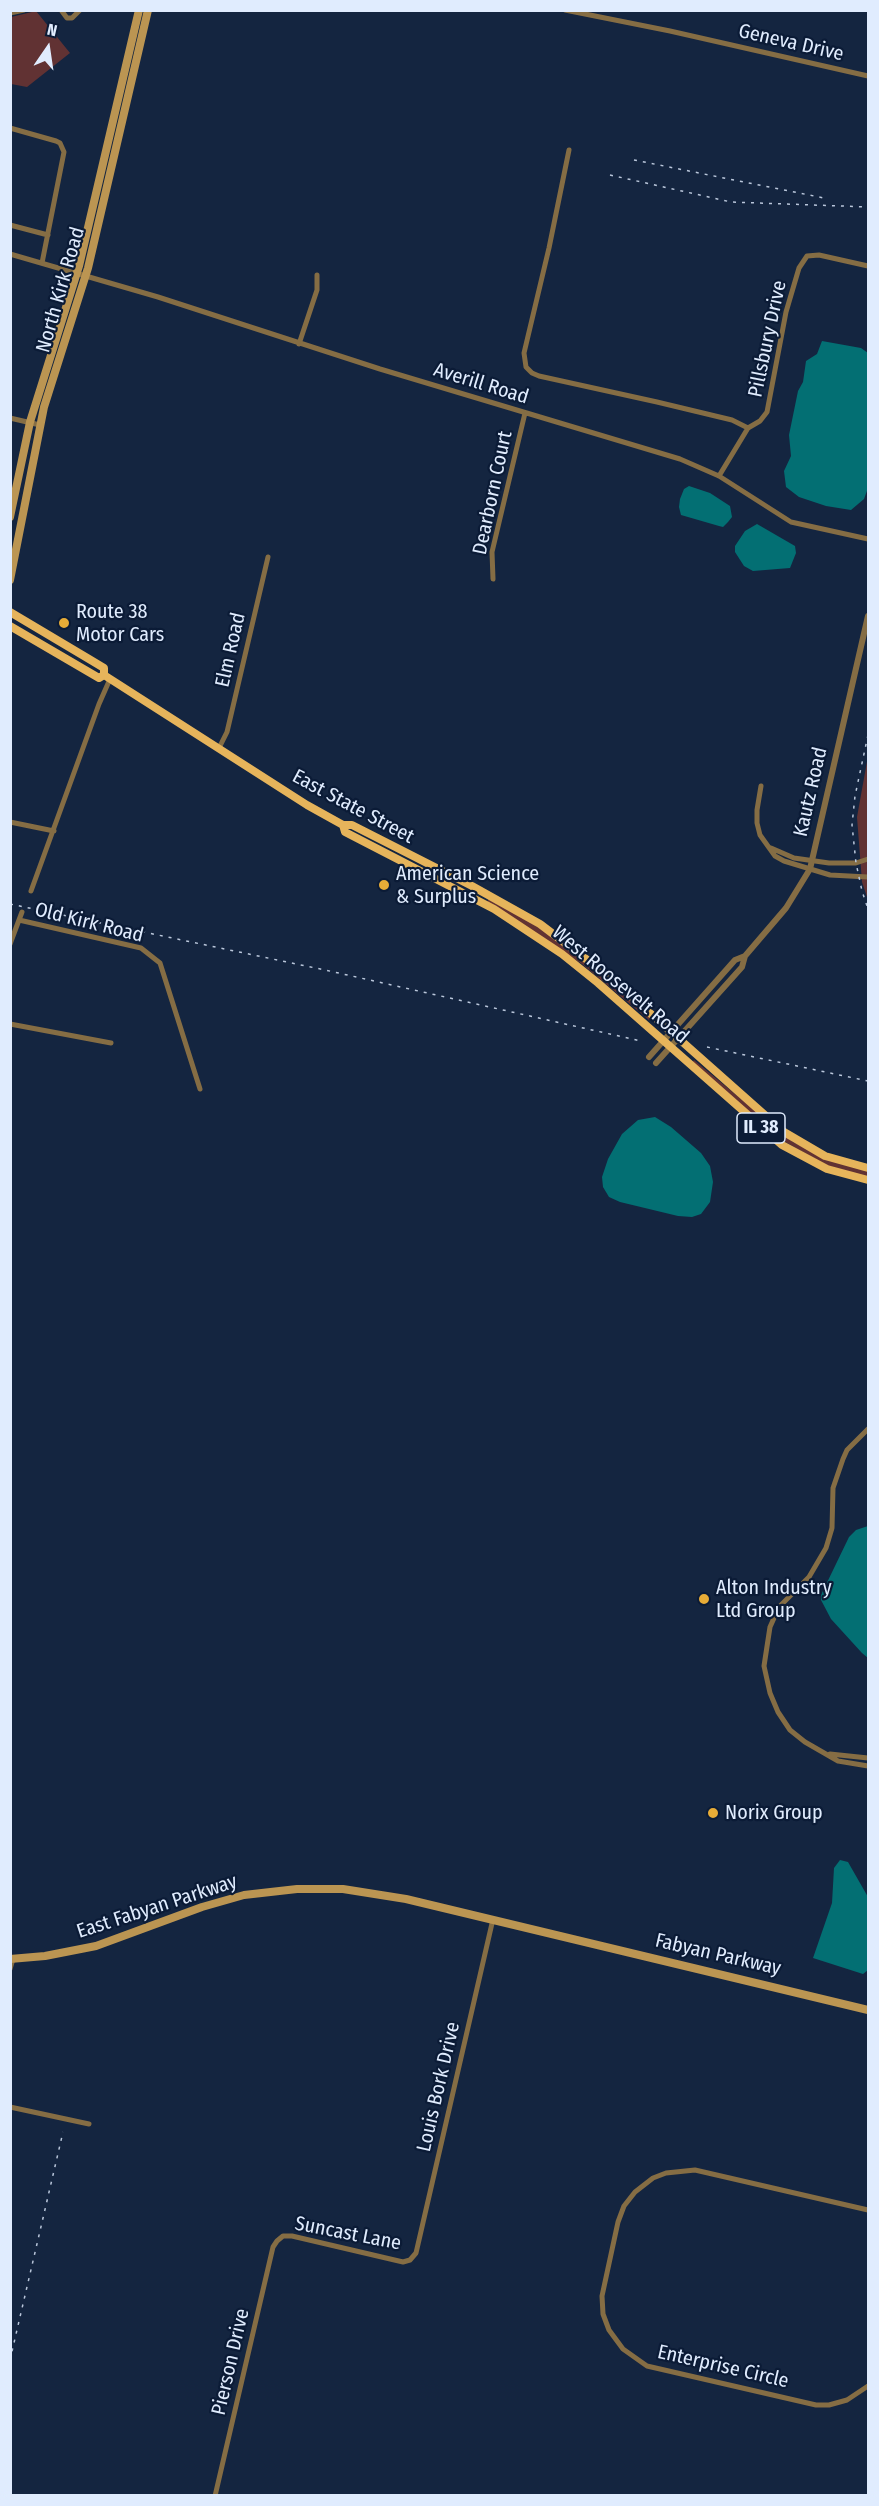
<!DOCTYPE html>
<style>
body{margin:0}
#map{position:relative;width:879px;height:2506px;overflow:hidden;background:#142540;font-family:"Fira Sans Condensed",sans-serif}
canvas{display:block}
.frame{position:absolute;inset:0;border:12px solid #e0ecfe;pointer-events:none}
.north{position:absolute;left:18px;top:18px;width:60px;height:60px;-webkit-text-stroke:4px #0b1b36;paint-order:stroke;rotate:13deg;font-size:16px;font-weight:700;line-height:24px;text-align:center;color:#e0ecfe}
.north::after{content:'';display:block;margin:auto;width:21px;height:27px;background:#e0ecfe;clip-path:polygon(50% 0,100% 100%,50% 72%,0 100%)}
</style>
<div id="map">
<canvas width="879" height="2506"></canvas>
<div class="frame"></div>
<div class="north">N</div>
</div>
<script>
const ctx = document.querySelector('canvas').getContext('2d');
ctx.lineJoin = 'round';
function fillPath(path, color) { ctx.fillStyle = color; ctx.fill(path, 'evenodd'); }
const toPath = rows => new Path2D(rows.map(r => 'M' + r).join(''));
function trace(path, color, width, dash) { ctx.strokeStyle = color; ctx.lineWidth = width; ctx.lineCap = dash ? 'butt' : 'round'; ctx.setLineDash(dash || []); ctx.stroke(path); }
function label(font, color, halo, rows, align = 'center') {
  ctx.font = font + ' "Fira Sans Condensed",sans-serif'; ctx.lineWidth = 4.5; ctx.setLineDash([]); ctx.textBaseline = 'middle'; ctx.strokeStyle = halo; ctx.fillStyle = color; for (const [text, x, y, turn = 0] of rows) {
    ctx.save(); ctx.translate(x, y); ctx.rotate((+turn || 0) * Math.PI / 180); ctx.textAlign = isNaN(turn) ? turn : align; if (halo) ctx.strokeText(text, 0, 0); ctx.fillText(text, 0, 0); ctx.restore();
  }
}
fillPath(toPath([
 [36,11,70,53,27,87,11,84,11,17],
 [868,756,868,900,862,882,857,817],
 [489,899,535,925,578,955,651,1018,649,1020,582,964,487,902],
 [694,1060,793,1142,829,1160,868,1171,868,1177,828,1166,780,1139,692,1063]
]), '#613233');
fillPath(toPath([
 [822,341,861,348,868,353,868,488,864,499,851,510,826,506,799,497,786,487,784,471,791,456,789,435,798,391,803,382,806,361,817,354],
 [689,486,710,493,730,506,732,517,728,522,723,527,719,526,681,515,679,507,680,499,684,489],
 [757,524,795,546,796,553,790,568,753,571,744,566,735,552,735,546,745,531],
 [655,1117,671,1127,701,1153,710,1166,713,1182,710,1202,701,1214,692,1217,678,1216,620,1202,609,1197,603,1187,602,1177,608,1159,622,1134,638,1120],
 [868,1526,868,1658,862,1653,831,1619,821,1600,821,1595,849,1537,856,1530],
 [840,1860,848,1862,868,1897,868,1970,863,1974,813,1958,832,1903,834,1868]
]), '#036f73');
trace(toPath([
 [61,10,67,18,72,18,80,10],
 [565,10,670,31,868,76],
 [10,13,24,10],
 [10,128,56,141,60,143,64,152,42,263],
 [569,150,549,248,524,353,526,367,532,373,539,376,657,402,732,420,748,428],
 [10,225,48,235],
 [10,254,158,297,380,369,680,459,719,476,791,522,868,539],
 [299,344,317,290,317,275],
 [10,418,40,425],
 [719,476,748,428,760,421,767,412,786,312,799,268,807,256,819,255,868,266],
 [493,579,492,552,525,413],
 [219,748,227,732,268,557],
 [761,786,757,810,757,823,760,835,775,856,784,861,830,875,868,877],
 [10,822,54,831],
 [771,848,794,858,829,863,856,863,868,859],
 [31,891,99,704,110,679],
 [19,920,141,948,160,963,200,1089],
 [10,944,22,912],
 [10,1024,111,1043],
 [868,1429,847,1450,843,1459,833,1488,832,1528,826,1548,809,1577,779,1607,770,1627,764,1666,770,1693,778,1712,790,1730,805,1742,838,1761,868,1766],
 [830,1754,868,1758],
 [10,1969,13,1959],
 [10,2107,89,2124],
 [868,2210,695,2170,666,2173,653,2178,635,2192,624,2206,618,2222,602,2296,603,2314,609,2330,623,2349,647,2366,816,2405,829,2405,847,2400,868,2386],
 [215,2496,273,2247,277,2241,283,2236,292,2236,403,2262,410,2260,416,2253,493,1919]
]), '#856d44', 5);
trace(toPath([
 [649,1057,735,960,745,956],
 [656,1063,742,967,745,956,786,908,810,869,868,616]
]), '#856d44', 6);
trace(toPath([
 [10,517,30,422,79,266,139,10],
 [10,580,44,407,88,268,148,10],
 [10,1959,45,1956,96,1946,202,1907,244,1895,297,1889,343,1889,406,1899,868,2010]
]), '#bb9552', 8);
trace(toPath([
 [10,612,89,659,104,668,104,675,307,805,343,825,352,825,472,886,540,924,607,975,784,1132,825,1156,868,1168],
 [10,626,99,678,104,675],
 [343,825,345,832,494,909,562,954,598,983,782,1145,827,1169,868,1180]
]), '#e6b45b', 8);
trace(toPath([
 [634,160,824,198],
 [610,175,731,202,868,207],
 [868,735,855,796,852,825,856,863,862,891,868,909],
 [10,904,325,970,641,1041],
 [707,1047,868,1081],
 [10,2360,63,2132]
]), '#bac7db', 1.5, [3, 6]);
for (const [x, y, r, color] of [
 [64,623,6,"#e7ac37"],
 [384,885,6,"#e7ac37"],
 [704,1599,6,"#e7ac37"],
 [713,1813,6,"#e7ac37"]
]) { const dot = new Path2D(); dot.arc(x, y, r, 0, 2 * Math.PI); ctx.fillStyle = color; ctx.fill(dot); trace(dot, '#0b1b36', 2); }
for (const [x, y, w] of [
 [761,1128,48]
]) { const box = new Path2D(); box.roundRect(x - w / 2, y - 15, w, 30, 4.5); ctx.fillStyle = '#0b1b36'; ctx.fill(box); trace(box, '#e0ecfe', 1.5); }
label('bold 18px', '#e0ecfe', null, [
 ["IL 38",761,1128]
]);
label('20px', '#e0ecfe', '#0b1b36', [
 ["Geneva Drive",791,43,13],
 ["North Kirk Road",61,290,-74],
 ["Pillsbury Drive",768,339,-78],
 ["Averill Road",481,384,17],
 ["Dearborn Court",493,493,-78],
 ["Elm Road",231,650,-77],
 ["Kautz Road",811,792,-77],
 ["East State Street",353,807,28],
 ["Old Kirk Road",89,923,14],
 ["West Roosevelt Road",620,985,40],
 ["East Fabyan Parkway",157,1907,-18],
 ["Fabyan Parkway",718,1955,13],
 ["Louis Bork Drive",439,2087,-77],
 ["Suncast Lane",348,2234,11],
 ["Pierson Drive",231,2362,-77],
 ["Enterprise Circle",723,2367,13]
]);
label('20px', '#e0ecfe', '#0b1b36', [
 ["Route 38",76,612],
 ["Motor Cars",76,635],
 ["American Science",396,874],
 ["& Surplus",396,897],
 ["Alton Industry",716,1588],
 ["Ltd Group",716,1611],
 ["Norix Group",725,1813]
], 'left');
</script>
